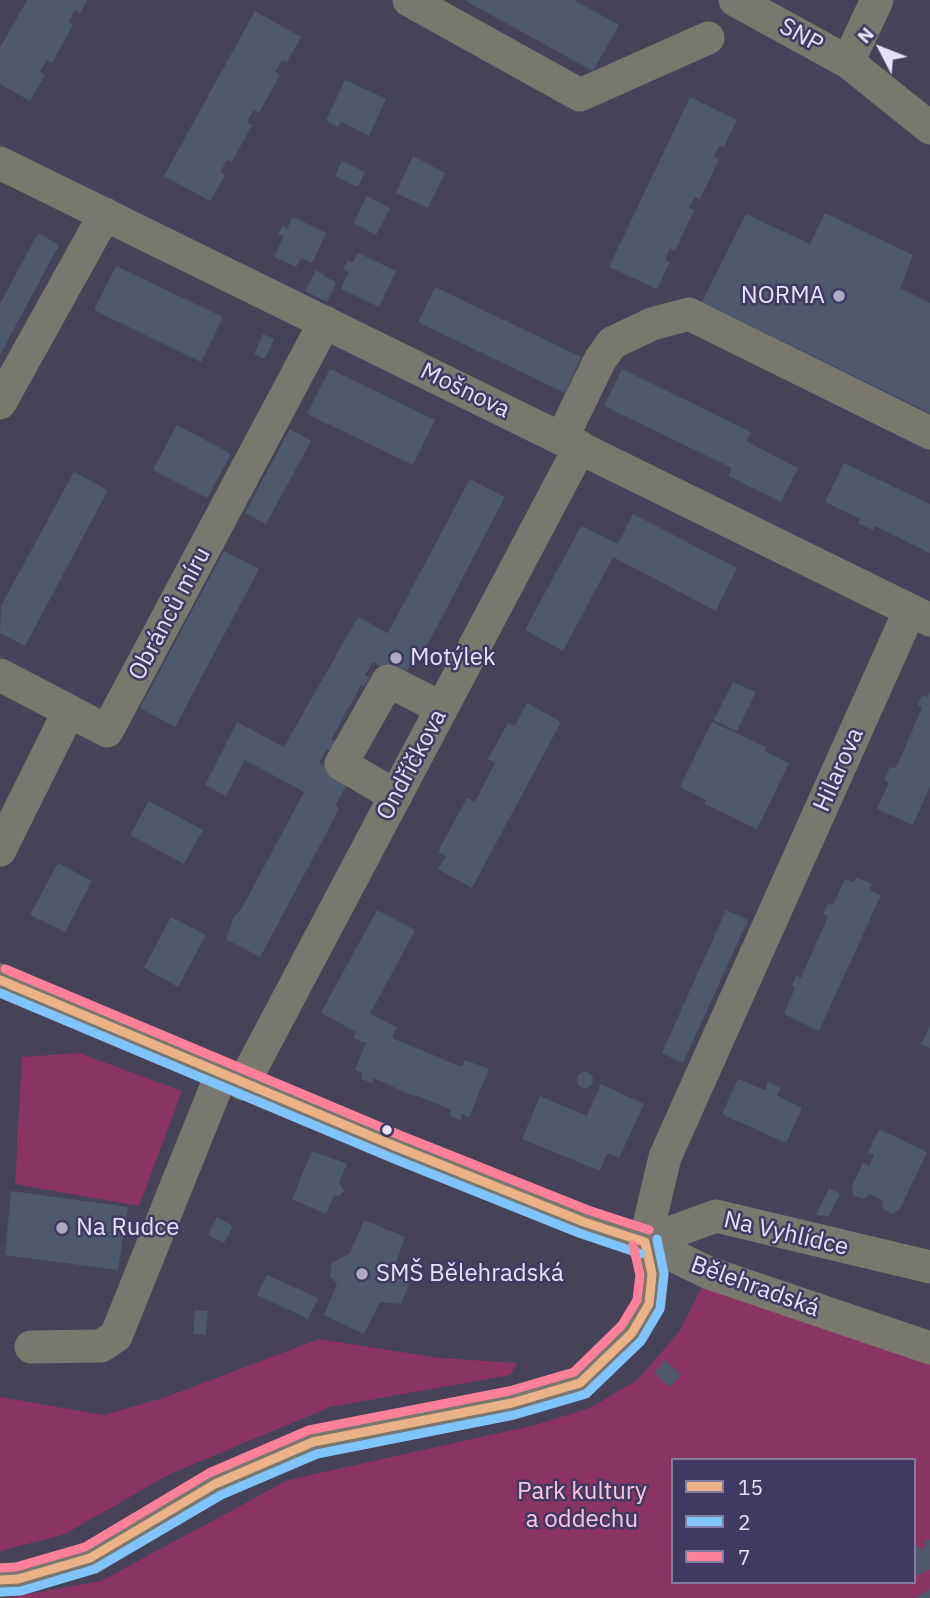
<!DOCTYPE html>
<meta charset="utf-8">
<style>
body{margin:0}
#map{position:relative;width:930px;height:1598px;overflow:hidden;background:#464258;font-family:"IBM Plex Sans",sans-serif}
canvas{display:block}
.legend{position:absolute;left:671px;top:1458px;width:245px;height:126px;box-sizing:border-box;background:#403961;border:2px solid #827d9e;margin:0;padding:9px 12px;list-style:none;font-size:21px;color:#e5e2fa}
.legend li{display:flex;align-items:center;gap:14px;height:35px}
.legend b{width:35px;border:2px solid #827d9e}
.north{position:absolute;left:846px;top:14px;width:70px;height:70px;-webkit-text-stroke:5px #403961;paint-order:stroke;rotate:312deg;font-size:19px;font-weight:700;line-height:28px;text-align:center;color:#e5e2fa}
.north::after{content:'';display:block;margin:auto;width:24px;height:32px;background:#e5e2fa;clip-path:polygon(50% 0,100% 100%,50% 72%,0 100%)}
</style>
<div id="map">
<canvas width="930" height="1598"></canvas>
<ul class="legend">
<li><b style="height:9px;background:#ebb288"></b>15</li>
<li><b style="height:9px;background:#80c4ff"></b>2</li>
<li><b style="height:9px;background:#ff8098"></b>7</li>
</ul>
<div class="north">N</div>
</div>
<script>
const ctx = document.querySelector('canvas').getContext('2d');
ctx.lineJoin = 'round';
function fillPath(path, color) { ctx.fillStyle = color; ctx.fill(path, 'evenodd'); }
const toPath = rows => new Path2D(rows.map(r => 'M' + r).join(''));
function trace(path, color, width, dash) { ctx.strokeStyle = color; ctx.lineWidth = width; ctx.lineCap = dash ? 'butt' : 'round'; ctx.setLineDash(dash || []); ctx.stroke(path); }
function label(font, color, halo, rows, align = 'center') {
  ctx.font = font + ' "IBM Plex Sans",sans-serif'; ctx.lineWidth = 5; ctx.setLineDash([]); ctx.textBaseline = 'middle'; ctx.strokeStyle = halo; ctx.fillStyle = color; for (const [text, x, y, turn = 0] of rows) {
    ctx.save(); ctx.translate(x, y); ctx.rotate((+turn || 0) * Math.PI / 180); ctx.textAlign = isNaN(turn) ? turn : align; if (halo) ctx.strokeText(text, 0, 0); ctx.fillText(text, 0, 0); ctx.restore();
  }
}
fillPath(toPath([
 [79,1053,182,1091,139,1206,15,1184,22,1057],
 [709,1273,930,1348,930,1598,6,1598,101,1581,288,1480,535,1425,590,1408,638,1379,679,1332],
 [673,1460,914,1460,914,1582,673,1582],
 [319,1339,439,1358,517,1363,510,1375,330,1407,170,1474,65,1534,0,1551,0,1397,104,1415,166,1397]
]), '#8a3464');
fillPath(toPath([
 [27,0,87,0,80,13,75,10,68,22,73,25,52,63,47,60,40,72,45,75,30,101,0,84,0,48],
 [464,0,574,0,619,25,593,71],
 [255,11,301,37,287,62,282,60,275,72,280,75,259,113,254,110,247,122,252,125,232,162,227,160,220,172,225,175,210,201,164,176],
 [345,80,386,99,369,136,341,122,337,127,326,120],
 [690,97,737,120,724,147,719,145,714,157,719,159,700,199,695,197,689,208,694,210,675,251,670,248,665,260,670,262,657,289,609,267],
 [413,156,445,173,428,208,396,193],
 [342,161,365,172,358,187,335,176],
 [367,196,390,208,376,235,354,223],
 [825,213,913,255,900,288,930,303,930,413,702,302,746,214,810,244],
 [293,217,326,233,312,263,301,258,296,267,274,257,284,236,278,234,283,226,287,229],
 [38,233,59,245,0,355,0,304],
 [358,253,396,271,379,307,341,289,349,272,343,269,348,260,353,263],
 [116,266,223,317,201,362,94,310],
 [316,270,336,283,327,302,305,291],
 [435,287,581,357,565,393,418,322],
 [263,334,274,339,265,359,254,354],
 [330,369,435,420,413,465,307,414],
 [622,369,751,432,746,441,798,468,781,502,728,476,732,468,604,406],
 [177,425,231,454,207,498,153,470],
 [290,429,311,441,266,524,245,513],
 [844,463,930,504,930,553,875,526,873,530,858,523,860,519,825,502],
 [74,472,108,490,25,646,0,633,1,606],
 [470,479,505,497,431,638,421,654,417,652,403,678,373,662,365,675,369,677,364,686,361,685,331,740,335,741,330,750,327,749,319,763,350,779,335,806,339,808,328,830,260,957,226,939,234,917,242,908,304,792,245,760,226,796,205,785,237,722,284,747,358,617,388,633],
 [633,514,737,568,716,611,613,557,563,651,525,630,581,526,618,544],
 [224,551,259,569,175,727,140,708],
 [733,682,756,692,737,731,714,720],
 [930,692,930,786,913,825,877,809,889,783,884,780,890,767,896,768,922,708,918,705,922,695,927,697],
 [527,703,561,722,472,888,438,869,446,856,438,852,467,798,475,802,495,763,488,759,508,723,515,726],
 [712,722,766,747,764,751,789,763,757,829,705,804,706,800,680,787],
 [149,801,203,830,184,864,130,835],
 [58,863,92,881,65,932,30,915],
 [856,877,872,884,870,890,881,895,819,1031,784,1014,795,988,792,985,796,975,801,978,828,916,823,914,828,903,833,905,845,879,854,882],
 [377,910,415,930,370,1014,397,1027,392,1038,462,1067,465,1060,489,1069,469,1117,462,1114,460,1120,449,1115,451,1110,416,1095,415,1097,374,1078,372,1083,361,1079,363,1073,355,1070,366,1043,353,1038,356,1032,321,1013],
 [726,910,748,920,683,1063,662,1053],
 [171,917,206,935,178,987,144,968],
 [930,1026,930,1048,921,1044],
 '577 1080a8 8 0 1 1 16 0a8 8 0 1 1-16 0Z',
 [738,1079,765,1090,768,1082,781,1088,777,1096,802,1108,786,1143,722,1114],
 [601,1084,644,1104,619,1158,607,1153,600,1171,522,1139,540,1096,587,1116],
 [879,1129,927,1152,900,1209,893,1214,883,1209,882,1200,870,1194,863,1199,853,1195,852,1186,863,1163,869,1166,874,1155,868,1152],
 [312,1151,347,1164,339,1183,344,1191,339,1196,334,1196,326,1214,292,1199],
 [829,1188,840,1194,829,1216,816,1215],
 [11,1191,128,1207,118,1270,5,1255],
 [217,1217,233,1226,224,1243,208,1235],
 [364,1220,405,1237,393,1271,408,1280,409,1284,401,1304,380,1302,364,1334,324,1315,337,1284,330,1276,332,1263,350,1253],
 [267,1275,318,1298,308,1319,257,1295],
 [195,1310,208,1311,206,1335,193,1334],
 [665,1360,681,1375,670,1387,654,1373],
 [930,1539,930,1569,916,1576,914,1547,918,1546,920,1549,926,1546,924,1542],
 [930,1589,930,1598,915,1598,922,1594]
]), '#4e5a6b');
trace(toPath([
 [409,0,580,95,708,38],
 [735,0,848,62,930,128],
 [848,62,877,0],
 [0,163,930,620],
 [0,403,105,214],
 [562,438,600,360,612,343,652,324,689,314,930,433],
 [0,675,69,711],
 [396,796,341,764,388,681,442,708],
 [0,850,69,711,107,731,325,322],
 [0,980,397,1147,584,1222,645,1242,709,1273,930,1348],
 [243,1084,580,447],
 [645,1242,716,1216,930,1267],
 [31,1347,101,1346,116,1336,221,1075],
 [0,1580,18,1579,90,1558,215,1484,313,1442,512,1403,580,1383,632,1333,649,1304,652,1274,645,1242,665,1157,910,610]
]), '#78786e', 33);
trace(toPath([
 [0,980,397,1147,584,1222,645,1242],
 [0,1580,18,1579,90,1558,215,1484,313,1442,512,1403,580,1383,632,1333,649,1304,652,1274,645,1242]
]), '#ebb288', 9);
trace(toPath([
 [0,993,392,1158,579,1233,641,1254],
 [1,1592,21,1591,95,1569,221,1495,317,1454,514,1415,586,1394,641,1341,660,1309,664,1274,657,1239]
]), '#80c4ff', 9);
trace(toPath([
 [5,969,402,1136,588,1210,649,1230],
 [0,1568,16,1567,85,1547,209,1473,309,1430,509,1391,574,1372,622,1325,637,1300,640,1275,633,1245]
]), '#ff8098', 9);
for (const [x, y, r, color] of [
 [839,296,7,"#adaac1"],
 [396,658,7,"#adaac1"],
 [387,1130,6,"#e5e2fa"],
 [62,1228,7,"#adaac1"],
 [362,1274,7,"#adaac1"]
]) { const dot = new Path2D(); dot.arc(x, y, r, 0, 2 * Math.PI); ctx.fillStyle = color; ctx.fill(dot); trace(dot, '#403961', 2.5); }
label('24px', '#e5e2fa', '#403961', [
 ["SNP",801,36,29],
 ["Mošnova",465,391,26],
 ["Obránců míru",170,614,-62],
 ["Ondříčkova",412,765,-62],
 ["Hilarova",839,770,-66],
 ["Na Vyhlídce",786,1234,13],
 ["Bělehradská",755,1287,20]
]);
label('24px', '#e5e2fa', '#403961', [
 ["NORMA",825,296,"right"],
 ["Motýlek",410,658],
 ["Na Rudce",76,1228],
 ["SMŠ Bělehradská",376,1274]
], 'left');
label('24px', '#fec5de', '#403961', [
 ["Park kultury",582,1492],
 ["a oddechu",582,1520]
]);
</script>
